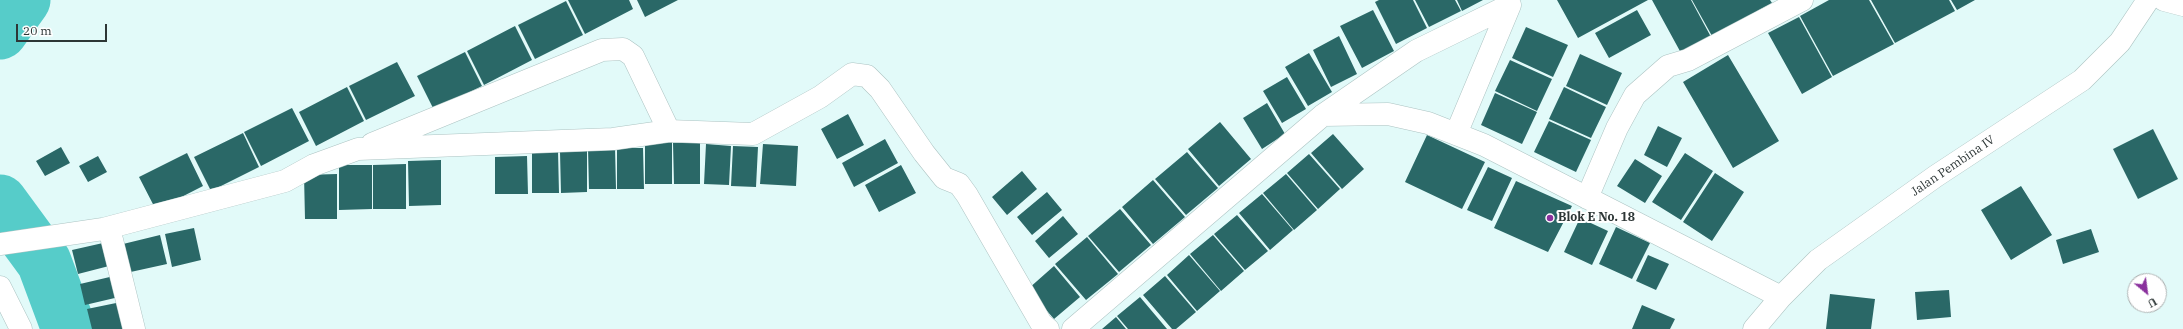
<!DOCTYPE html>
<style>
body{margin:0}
#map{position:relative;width:2183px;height:329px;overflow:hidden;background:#e2faf9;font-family:"IBM Plex Serif",serif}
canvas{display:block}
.north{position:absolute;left:2127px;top:273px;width:40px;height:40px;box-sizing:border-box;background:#fff;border:1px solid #abafaf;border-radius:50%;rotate:151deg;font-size:11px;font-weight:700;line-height:16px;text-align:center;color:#2d3636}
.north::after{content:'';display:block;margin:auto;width:14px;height:18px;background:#8a319d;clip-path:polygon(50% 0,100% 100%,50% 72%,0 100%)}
.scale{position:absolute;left:16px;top:24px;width:91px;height:18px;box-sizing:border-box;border:2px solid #2d3636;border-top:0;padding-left:5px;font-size:12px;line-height:14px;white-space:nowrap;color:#2d3636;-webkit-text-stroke:3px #fff;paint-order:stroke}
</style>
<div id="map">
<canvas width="2183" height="329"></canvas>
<div class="north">U</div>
<div class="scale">20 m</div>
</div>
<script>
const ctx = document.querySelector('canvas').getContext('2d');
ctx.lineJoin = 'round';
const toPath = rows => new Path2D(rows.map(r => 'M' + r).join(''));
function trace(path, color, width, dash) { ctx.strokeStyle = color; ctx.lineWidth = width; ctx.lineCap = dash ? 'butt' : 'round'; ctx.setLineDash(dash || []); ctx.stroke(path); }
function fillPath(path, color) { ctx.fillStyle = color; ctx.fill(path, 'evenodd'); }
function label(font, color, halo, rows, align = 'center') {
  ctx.font = font + ' "IBM Plex Serif",serif'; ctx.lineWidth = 4; ctx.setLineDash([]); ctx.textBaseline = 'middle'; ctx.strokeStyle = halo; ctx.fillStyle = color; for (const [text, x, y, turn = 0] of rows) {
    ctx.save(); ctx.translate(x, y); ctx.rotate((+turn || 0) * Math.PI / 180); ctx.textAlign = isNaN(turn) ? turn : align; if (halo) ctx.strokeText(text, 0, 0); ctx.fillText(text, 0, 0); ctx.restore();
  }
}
trace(toPath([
 [0,32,23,0],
 [0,202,44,262,69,329]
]), '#56ccc9', 55);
fillPath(toPath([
 [568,0,629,0,633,9,585,34],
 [637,0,678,0,645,17],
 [1379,0,1413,0,1427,28,1396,44,1375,2],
 [1415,0,1455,0,1461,11,1429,27],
 [1457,0,1483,0,1462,11],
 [1557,0,1648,0,1578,38],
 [1652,0,1691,0,1711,37,1681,53],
 [1692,0,1770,0,1772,3,1712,36],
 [1829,0,1869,0,1894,44,1833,76,1800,16],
 [1871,0,1949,0,1955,11,1895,43],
 [1951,0,1975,0,1957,10],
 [566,1,583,35,535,59,518,25],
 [1373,10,1394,51,1362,68,1340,26],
 [1637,10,1651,35,1609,58,1595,33],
 [1799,17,1832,77,1802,94,1768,33],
 [515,26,532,60,484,85,467,51],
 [1526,27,1568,45,1553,77,1512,58],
 [1339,36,1357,74,1331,87,1313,50],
 [465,52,482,86,434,110,417,76],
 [1309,53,1332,92,1308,106,1285,67],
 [1580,54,1622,73,1607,105,1566,86],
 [1728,55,1779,141,1733,168,1683,82],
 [1510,60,1552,79,1537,111,1495,91],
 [397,62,415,96,366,120,349,86],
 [1287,77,1306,109,1282,123,1263,91],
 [347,87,364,121,316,146,299,112],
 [1564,87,1606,107,1591,138,1549,119],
 [1495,93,1537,112,1522,144,1481,125],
 [1267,103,1285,134,1262,149,1243,118],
 [292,108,309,141,261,166,244,132],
 [848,114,864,145,837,159,821,129],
 [1549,121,1591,140,1576,172,1534,152],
 [1220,122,1251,159,1219,186,1188,149],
 [1658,126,1682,138,1667,167,1644,155],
 [2153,129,2178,179,2138,199,2113,149],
 [243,133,259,167,211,191,194,157],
 [1333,134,1364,169,1342,189,1311,153],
 [1427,135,1485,162,1462,209,1405,182],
 [885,139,898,163,854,187,842,163],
 [672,142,672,184,645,184,645,143],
 [673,143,700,143,700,184,674,184],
 [706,144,731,146,729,185,704,184],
 [763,144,798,146,796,186,760,184],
 [733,146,758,147,756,187,731,186],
 [61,147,70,163,45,176,36,161],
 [615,147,616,189,589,189,588,148],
 [617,148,643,148,644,189,617,189],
 [532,151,558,151,559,193,532,193],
 [587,151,587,192,561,193,560,152],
 [1187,152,1218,188,1186,215,1155,179],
 [187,153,203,186,156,210,139,177],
 [1685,153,1713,171,1681,220,1652,202],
 [1309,154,1340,189,1318,209,1287,173],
 [98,156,107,172,88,182,79,166],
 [527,156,528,194,495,194,495,157],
 [1635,159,1662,176,1645,203,1617,186],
 [441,160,441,205,409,206,408,161],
 [406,164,406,209,373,209,373,165],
 [339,165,372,165,372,209,339,210],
 [901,165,916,193,879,212,865,185],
 [1488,167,1512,178,1492,221,1467,210],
 [1022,171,1037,189,1007,215,992,197],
 [1715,173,1744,192,1712,241,1683,222],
 [337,174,337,219,305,219,304,175],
 [1286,174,1317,210,1294,230,1263,193],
 [1153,180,1185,217,1153,244,1122,207],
 [1516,181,1572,206,1548,252,1494,228],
 [2021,186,2052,235,2011,260,1981,210],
 [1047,192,1062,210,1032,235,1017,217],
 [1262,194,1293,230,1270,250,1239,213],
 [1120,209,1151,245,1119,272,1088,236],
 [1237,215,1268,251,1245,270,1214,234],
 [1063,216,1078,234,1049,258,1035,241],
 [1580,218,1608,231,1592,265,1564,252],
 [1616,227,1650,243,1632,279,1599,264],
 [194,228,201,260,172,267,165,234],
 [2091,229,2099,252,2063,264,2056,240],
 [160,235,167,264,126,273,119,245],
 [1213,235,1244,271,1221,291,1190,254],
 [1087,237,1118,274,1086,300,1055,264],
 [103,243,109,266,78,274,72,250],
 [1189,255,1220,291,1197,311,1167,275],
 [1648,255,1669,264,1656,290,1636,281],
 [1054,266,1080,297,1054,319,1028,289],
 [114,276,119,297,85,305,80,284],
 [1165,276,1196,312,1176,329,1172,329,1143,295],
 [1949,290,1951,317,1917,320,1915,292],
 [1830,294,1875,299,1871,329,1826,329],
 [1140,297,1167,329,1128,329,1117,316],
 [121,302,127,329,92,329,87,309],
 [1642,305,1675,319,1670,329,1632,329],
 [1116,317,1126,329,1102,329]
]), '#2a6867');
const street = toPath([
 [2164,0,2183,5],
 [1323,115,1388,114,1428,123,1484,145,1781,297],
 [1456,134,1510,5],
 [372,144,602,50,623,49,633,56,669,131],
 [1587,198,1617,128,1635,95,1668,66,1688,60,1802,0],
 [112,240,134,329],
 [0,244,103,229,285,181,314,165,358,149,613,139,669,131,753,134,820,97,852,74,867,76,880,89,924,153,944,178,959,184,967,195,1041,323,1048,329],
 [0,287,21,329],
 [1073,329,1323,115,1416,51,1510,5],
 [1754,329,1781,297,1818,260,1936,176,2082,80,2120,42,2148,0]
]);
trace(street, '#acc3c2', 23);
trace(street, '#fff', 22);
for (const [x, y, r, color] of [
 [1550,218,4,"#8a319d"]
]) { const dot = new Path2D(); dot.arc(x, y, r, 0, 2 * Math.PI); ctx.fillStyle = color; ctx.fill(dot); trace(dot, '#fff', 1.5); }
label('12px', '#2d3636', '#fff', [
 ["Jalan Pembina IV",1953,166,-34]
]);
label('bold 12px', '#2d3636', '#fff', [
 ["Blok E No. 18",1558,218]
], 'left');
</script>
